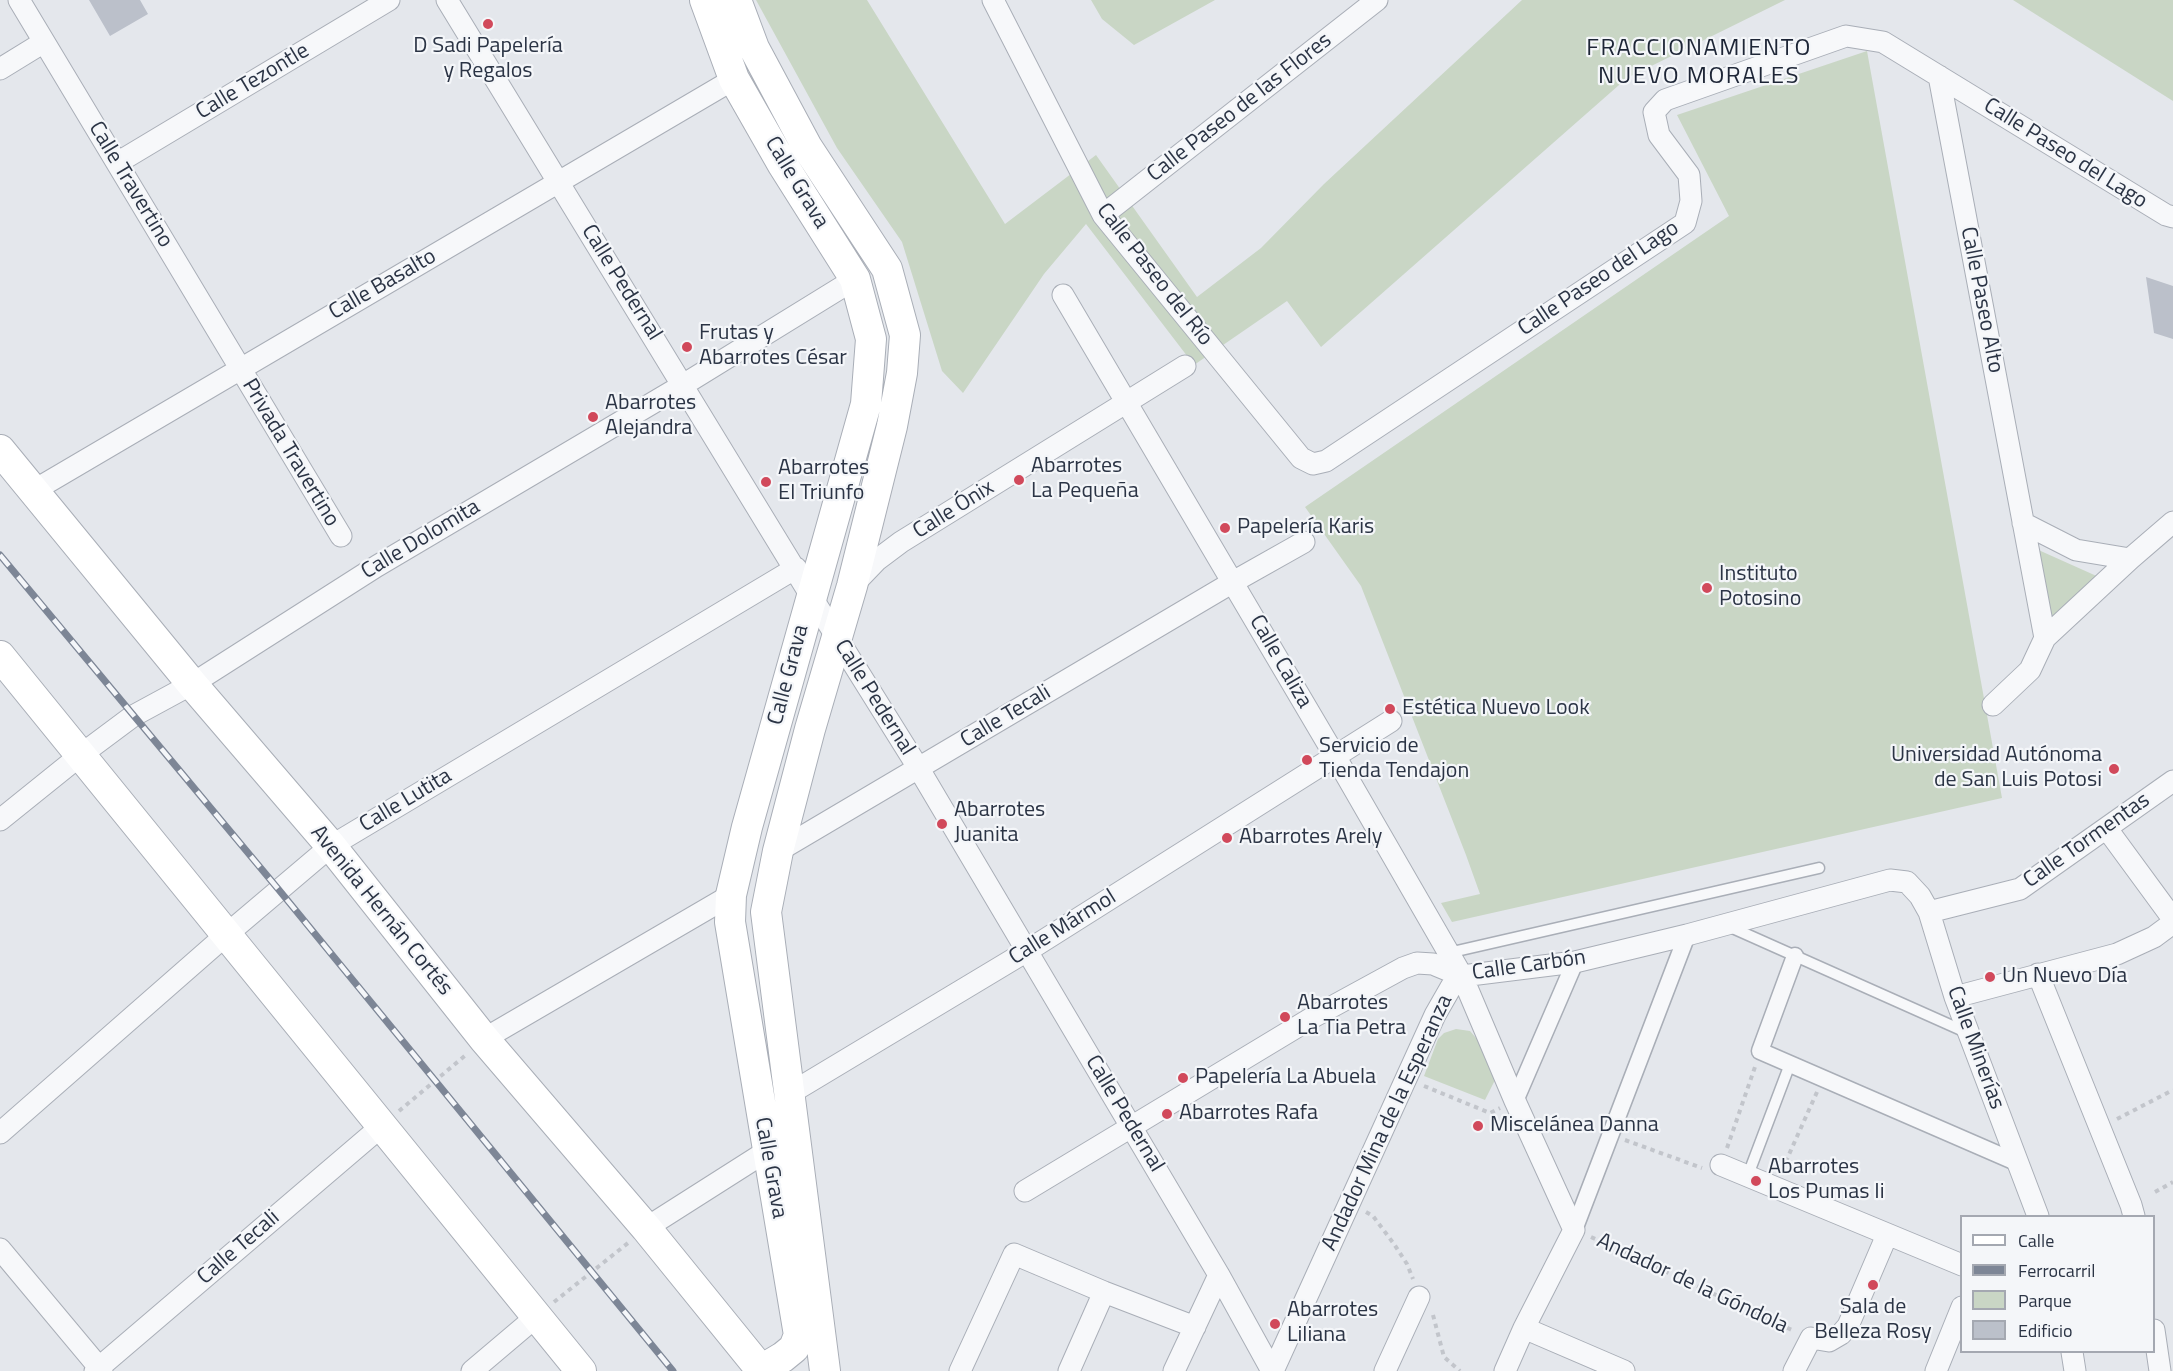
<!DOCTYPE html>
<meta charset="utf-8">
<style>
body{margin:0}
#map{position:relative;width:2173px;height:1371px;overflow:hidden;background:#e4e7ec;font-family:"Titillium Web",sans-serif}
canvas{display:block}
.legend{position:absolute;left:1960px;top:1215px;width:195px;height:138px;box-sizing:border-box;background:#f4f6f9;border:2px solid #a4a8b1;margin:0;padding:8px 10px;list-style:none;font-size:18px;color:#2b3445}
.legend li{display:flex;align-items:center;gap:12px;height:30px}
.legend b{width:30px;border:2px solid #a4a8b1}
</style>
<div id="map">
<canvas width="2173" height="1371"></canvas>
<ul class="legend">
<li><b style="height:8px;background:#fff"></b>Calle</li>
<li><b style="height:8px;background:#7d8696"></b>Ferrocarril</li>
<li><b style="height:16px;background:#c9d6c5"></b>Parque</li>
<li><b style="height:16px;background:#bbc0ca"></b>Edificio</li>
</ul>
</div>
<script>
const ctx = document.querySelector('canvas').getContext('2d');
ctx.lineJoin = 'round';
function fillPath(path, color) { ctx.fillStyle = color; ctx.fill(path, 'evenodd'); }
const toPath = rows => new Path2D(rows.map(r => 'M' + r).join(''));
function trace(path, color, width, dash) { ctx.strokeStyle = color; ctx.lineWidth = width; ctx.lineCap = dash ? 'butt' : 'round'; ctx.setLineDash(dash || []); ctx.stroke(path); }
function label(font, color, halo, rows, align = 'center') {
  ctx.font = font + ' "Titillium Web",sans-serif'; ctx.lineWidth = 4.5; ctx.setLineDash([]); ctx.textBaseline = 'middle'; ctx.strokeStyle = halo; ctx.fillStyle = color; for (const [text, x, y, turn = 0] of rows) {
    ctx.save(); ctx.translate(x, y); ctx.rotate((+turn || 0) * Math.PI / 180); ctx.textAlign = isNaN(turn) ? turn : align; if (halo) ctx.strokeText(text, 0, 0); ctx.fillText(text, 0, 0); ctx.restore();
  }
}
fillPath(toPath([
 [756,0,867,0,1005,224,1096,155,1197,297,1261,248,1324,184,1522,0,1785,0,1627,78,1321,347,1287,301,1194,365,1086,224,1044,274,963,393,942,371,902,242,837,148],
 [1091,0,1215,0,1134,45,1102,19],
 [2013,0,2173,0,2173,101],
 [1867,51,2002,798,1452,922,1441,903,1480,894,1466,855,1361,586,1305,507,1729,216,1677,115],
 [2034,548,2101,578,2054,622,2045,622],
 [1456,1029,1470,1031,1483,1046,1497,1076,1485,1100,1424,1076,1438,1039,1444,1033]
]), '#c9d6c5');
fillPath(toPath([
 [89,0,140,0,148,14,110,36],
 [2146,277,2173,286,2173,339,2154,333]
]), '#bbc0ca');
const service = toPath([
 [1728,926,1968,1033],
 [1448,953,1819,868],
 [1748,1175,1790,1064]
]);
const pedestrian = toPath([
 [1795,956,1760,1051,2018,1163],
 [1515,1101,1575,962],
 [1574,1230,1687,935]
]);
const minor = toPath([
 [19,0,341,536],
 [447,0,811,596,919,769,1219,1275,1272,1371],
 [993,0,1103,215,1301,458,1313,464,1326,461,1685,223,1691,201,1689,175,1659,135,1654,112,1665,100,1846,36,1883,42,2166,215,2173,217],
 [0,69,44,42],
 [1939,76,2045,638,2030,670,1993,705],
 [117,163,389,0],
 [1103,215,1377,0],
 [1063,295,1335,756,1462,976,1515,1101,1574,1230,1524,1328,1505,1371],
 [33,491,734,79],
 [2023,523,2076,550,2130,559],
 [853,585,877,560,901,542,1185,366],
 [2045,638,2130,559,2173,522],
 [0,820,82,754,133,716,192,684,377,566,683,385,855,279],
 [2107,829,2173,919],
 [778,851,1233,582,1304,542],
 [1929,912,2020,889,2173,781],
 [2038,974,2131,1205,2134,1216],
 [1955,997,2117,954,2154,937,2173,923],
 [484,1039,731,895],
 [789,1094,1027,951,1391,721],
 [0,1133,226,935,331,846,796,568],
 [1721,1165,1962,1265],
 [1025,1191,1315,1016,1403,968,1417,963,1433,964,1462,976,1575,962,1687,935,1890,880,1907,882,1920,896,1929,912,1955,997,2038,1216],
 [646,1228,767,1151],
 [0,1249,102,1371],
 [1524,1328,1624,1371],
 [2154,1330,2160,1371],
 [2072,1352,2075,1371],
 [95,1371,383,1125],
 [472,1371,537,1316],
 [960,1371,1014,1254,1104,1292,1195,1327],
 [1069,1371,1104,1292],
 [1174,1371,1219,1275],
 [1273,1371,1435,1015,1451,987,1462,976],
 [1385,1371,1419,1297],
 [1794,1371,1811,1338,1829,1341,1841,1334,1848,1326,1887,1235],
 [1936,1371,1962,1307]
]);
const secondary = toPath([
 [705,0,734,79,783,165,855,279,871,339,866,404,747,827,731,895,730,922,799,1335,794,1348,783,1357,761,1370],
 [736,0,754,48,807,147,887,269,905,335,902,373,892,426,852,586,810,729,778,851,766,912,825,1371],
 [0,450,192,684,331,846,484,1039,646,1228,762,1371],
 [0,656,581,1371]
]);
trace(service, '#a9aeb7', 13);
trace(pedestrian, '#a9aeb7', 19);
trace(minor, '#a9aeb7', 23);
trace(secondary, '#a9aeb7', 32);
trace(toPath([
 [1424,1086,1490,1113,1500,1108],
 [399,1111,467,1054],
 [2117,1119,2173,1090],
 [1625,1140,1702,1168],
 [1727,1148,1755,1067],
 [1782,1170,1817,1092],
 [2155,1192,2173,1182],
 [1366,1212,1373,1216,1394,1244,1407,1264,1413,1279],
 [1591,1237,1794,1331],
 [554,1302,628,1243],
 [1433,1315,1444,1357,1460,1371]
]), '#c2c5cb', 4, [4.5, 4.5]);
trace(service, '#f7f8fa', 10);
trace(pedestrian, '#f7f8fa', 16);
trace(minor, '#f7f8fa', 21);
trace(secondary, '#fff', 30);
const rail = toPath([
 [0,555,279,890,673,1371]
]);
trace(rail, '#7d8696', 7);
trace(rail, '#f4f6f9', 4.5, [14]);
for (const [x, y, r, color] of [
 [488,24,6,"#d1495b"],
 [687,347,6,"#d1495b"],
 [593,417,6,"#d1495b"],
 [1019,480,6,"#d1495b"],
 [766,482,6,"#d1495b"],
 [1225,528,6,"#d1495b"],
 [1707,588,6,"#d1495b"],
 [1390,709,6,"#d1495b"],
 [1307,760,6,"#d1495b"],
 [2114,769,6,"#d1495b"],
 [942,824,6,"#d1495b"],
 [1227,838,6,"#d1495b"],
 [1990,977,6,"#d1495b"],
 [1285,1017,6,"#d1495b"],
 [1183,1078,6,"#d1495b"],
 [1167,1114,6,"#d1495b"],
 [1478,1126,6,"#d1495b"],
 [1756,1181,6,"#d1495b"],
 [1873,1285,6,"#d1495b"],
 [1275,1324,6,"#d1495b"]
]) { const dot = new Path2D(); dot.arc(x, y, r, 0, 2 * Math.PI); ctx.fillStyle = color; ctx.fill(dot); trace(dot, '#f4f6f9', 2); }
label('22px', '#2b3445', '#f4f6f9', [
 ["D Sadi Papelería",488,47,"center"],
 ["y Regalos",488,72,"center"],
 ["Frutas y",699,334],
 ["Abarrotes César",699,359],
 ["Abarrotes",605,404],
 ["Alejandra",605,429],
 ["Abarrotes",1031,467],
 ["La Pequeña",1031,492],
 ["Abarrotes",778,469],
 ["El Triunfo",778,494],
 ["Papelería Karis",1237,528],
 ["Instituto",1719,575],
 ["Potosino",1719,600],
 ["Estética Nuevo Look",1402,709],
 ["Servicio de",1319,747],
 ["Tienda Tendajon",1319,772],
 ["Universidad Autónoma",2102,756,"right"],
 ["de San Luis Potosi",2102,781,"right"],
 ["Abarrotes",954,811],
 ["Juanita",954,836],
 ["Abarrotes Arely",1239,838],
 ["Un Nuevo Día",2002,977],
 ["Abarrotes",1297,1004],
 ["La Tia Petra",1297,1029],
 ["Papelería La Abuela",1195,1078],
 ["Abarrotes Rafa",1179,1114],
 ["Miscelánea Danna",1490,1126],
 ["Abarrotes",1768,1168],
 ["Los Pumas Ii",1768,1193],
 ["Sala de",1873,1308,"center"],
 ["Belleza Rosy",1873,1333,"center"],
 ["Abarrotes",1287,1311],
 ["Liliana",1287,1336]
], 'left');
label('22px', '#2b3445', '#f4f6f9', [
 ["Calle Tezontle",253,82,-31],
 ["Calle Paseo de las Flores",1240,108,-38],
 ["Calle Paseo del Lago",2065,154,32],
 ["Calle Grava",796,183,59],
 ["Calle Travertino",130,185,59],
 ["Calle Paseo del Río",1154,275,52],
 ["Calle Paseo del Lago",1599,279,-34],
 ["Calle Pedernal",621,283,58],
 ["Calle Basalto",383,285,-30],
 ["Calle Paseo Alto",1981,300,79],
 ["Privada Travertino",290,453,59],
 ["Calle Ónix",954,510,-32],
 ["Calle Dolomita",421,540,-31],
 ["Calle Caliza",1280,662,60],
 ["Calle Grava",789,675,-75],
 ["Calle Pedernal",874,698,58],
 ["Calle Tecali",1006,717,-31],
 ["Calle Lutita",406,801,-31],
 ["Calle Tormentas",2087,841,-35],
 ["Avenida Hernán Cortés",381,911,51],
 ["Calle Mármol",1063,928,-32],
 ["Calle Carbón",1529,966,-8],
 ["Calle Minerías",1975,1048,70],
 ["Calle Pedernal",1124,1114,59],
 ["Andador Mina de la Esperanza",1388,1123,-65],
 ["Calle Grava",770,1168,80],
 ["Calle Tecali",239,1248,-41],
 ["Andador de la Góndola",1692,1284,25]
]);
ctx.letterSpacing = '1.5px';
label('24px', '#1d2536', '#f4f6f9', [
 ["FRACCIONAMIENTO",1699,49],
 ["NUEVO MORALES",1699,77]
]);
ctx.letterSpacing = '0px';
</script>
